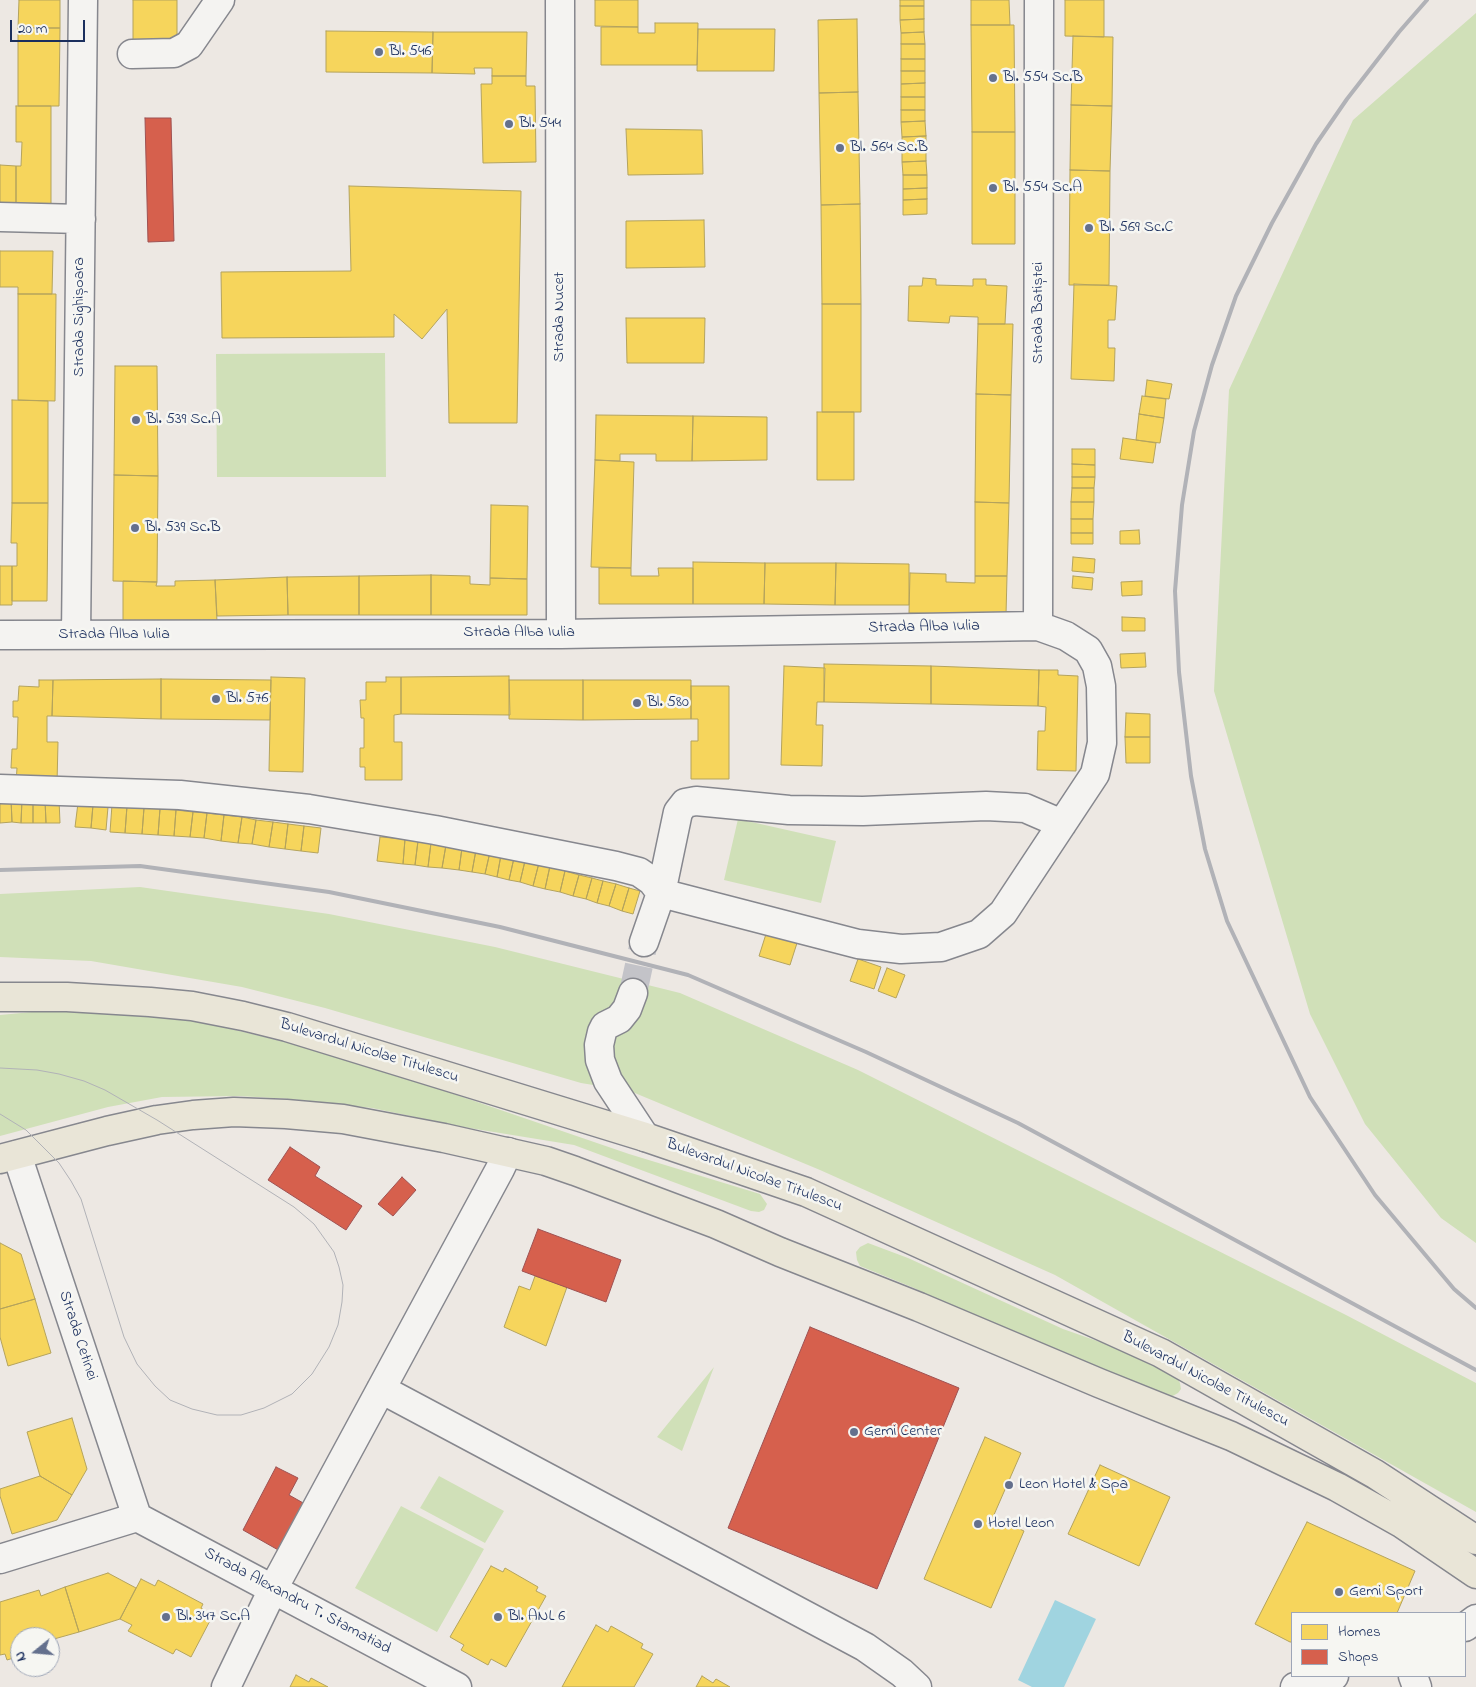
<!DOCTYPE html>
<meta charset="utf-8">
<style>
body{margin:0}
#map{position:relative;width:1476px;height:1687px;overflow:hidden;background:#ede8e3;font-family:"Indie Flower",sans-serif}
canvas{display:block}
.legend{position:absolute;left:1291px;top:1612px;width:175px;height:65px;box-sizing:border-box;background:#f6f6f2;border:1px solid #9ea6b7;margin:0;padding:6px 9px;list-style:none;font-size:15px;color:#1b2f5e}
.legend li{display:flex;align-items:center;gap:10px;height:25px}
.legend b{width:25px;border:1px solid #9ea6b7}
.north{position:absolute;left:10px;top:1627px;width:50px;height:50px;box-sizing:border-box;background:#f6f6f2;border:1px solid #9ea6b7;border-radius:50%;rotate:253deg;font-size:14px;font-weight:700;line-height:20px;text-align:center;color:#1b2f5e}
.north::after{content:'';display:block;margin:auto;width:18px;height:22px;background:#64708d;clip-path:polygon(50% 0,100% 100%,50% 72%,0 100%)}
.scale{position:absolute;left:10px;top:20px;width:75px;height:22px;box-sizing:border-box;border:2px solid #1b2f5e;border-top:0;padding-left:6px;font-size:15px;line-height:18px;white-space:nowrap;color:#1b2f5e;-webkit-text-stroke:4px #f6f6f2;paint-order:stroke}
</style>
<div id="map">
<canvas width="1476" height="1687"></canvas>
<ul class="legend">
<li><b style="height:14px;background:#f6d55c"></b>Homes</li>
<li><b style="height:14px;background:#d6604d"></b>Shops</li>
</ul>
<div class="north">N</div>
<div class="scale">20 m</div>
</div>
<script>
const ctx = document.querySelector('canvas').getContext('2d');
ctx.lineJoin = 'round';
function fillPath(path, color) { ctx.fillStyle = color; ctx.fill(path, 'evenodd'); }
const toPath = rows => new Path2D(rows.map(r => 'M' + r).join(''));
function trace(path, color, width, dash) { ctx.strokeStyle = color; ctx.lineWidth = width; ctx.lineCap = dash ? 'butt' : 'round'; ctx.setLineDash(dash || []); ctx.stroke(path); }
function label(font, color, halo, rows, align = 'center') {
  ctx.font = font + ' "Indie Flower",sans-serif'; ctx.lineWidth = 5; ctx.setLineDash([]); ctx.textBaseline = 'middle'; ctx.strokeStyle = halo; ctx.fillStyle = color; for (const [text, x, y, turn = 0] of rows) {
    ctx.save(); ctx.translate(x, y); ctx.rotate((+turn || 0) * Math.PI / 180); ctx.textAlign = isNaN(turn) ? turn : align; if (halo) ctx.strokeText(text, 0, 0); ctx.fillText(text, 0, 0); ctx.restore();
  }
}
fillPath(toPath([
 [1476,13,1476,1243,1441,1218,1365,1124,1310,1014,1214,691,1229,390,1353,120],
 [385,353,386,477,217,477,216,354],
 [738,819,836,841,821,903,724,880],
 [140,887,329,914,495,947,680,993,858,1070,1346,1315,1476,1383,1476,1512,1055,1275,820,1170,630,1091,581,1083,325,1008,242,987,91,961,0,957,0,894],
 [43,1011,120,1012,194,1020,289,1043,381,1069,629,1154,760,1194,767,1204,764,1210,759,1212,751,1211,574,1145,463,1127,372,1108,291,1099,239,1096,162,1097,108,1107,0,1136,0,1015],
 [868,1243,908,1258,1063,1329,1120,1349,1177,1378,1180,1383,1181,1389,1178,1393,1171,1397,1149,1391,1003,1332,914,1288,860,1266,857,1260,856,1252,860,1247],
 [714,1367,682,1451,657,1437],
 [439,1476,504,1511,485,1543,420,1508],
 [401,1506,484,1549,437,1632,355,1588]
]), '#d0e0b8');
fillPath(toPath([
 [1055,1600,1096,1619,1064,1687,1032,1687,1018,1680]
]), '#a0d4e0');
const homes = toPath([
 [19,0,60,0,60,28,18,28,19,0],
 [133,0,177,0,177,41,133,41,133,0],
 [595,0,638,0,638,27,595,26,595,0],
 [900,0,924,0,924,6,900,6,900,0],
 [971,0,1009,0,1010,25,971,25,971,0],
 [1065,0,1104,0,1104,37,1065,36,1065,0],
 [900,6,924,6,924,19,900,20,900,6],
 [857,19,858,92,819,93,818,20,857,19],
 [924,19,924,32,901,33,900,20,924,19],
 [655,23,698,23,697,65,601,65,601,27,638,27,638,33,655,33,655,23],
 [971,25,1014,25,1015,132,972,132,971,25],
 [18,28,60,28,59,106,18,106,18,28],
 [698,29,775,29,774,71,697,71,698,29],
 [326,31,433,32,432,73,326,72,326,31],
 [433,32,527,32,526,76,492,76,492,68,474,68,475,74,432,73,433,32],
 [924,32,925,44,901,44,901,33,924,32],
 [1073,36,1113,37,1112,106,1071,105,1073,36],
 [901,44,925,44,925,59,901,59,901,44],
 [901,59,925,59,925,71,901,71,901,59],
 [901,71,925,71,925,83,901,84,901,71],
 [492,76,526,76,526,86,535,86,536,162,483,163,481,84,492,84,492,76],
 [925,83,925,97,901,97,901,84,925,83],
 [858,92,860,204,821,205,819,93,858,92],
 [901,97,925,97,925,110,901,110,901,97],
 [1071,105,1112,106,1110,171,1070,170,1071,105],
 [16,106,51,106,51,206,16,206,16,166,21,166,22,142,16,142,16,106],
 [901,110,925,110,925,121,901,122,901,110],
 [925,121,926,136,902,137,901,122,925,121],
 [626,129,702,130,703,174,628,175,626,129],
 [972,132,1015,132,1015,244,972,244,972,132],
 [926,136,926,149,902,150,902,137,926,136],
 [926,149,926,161,902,162,902,150,926,149],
 [926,161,927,175,903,175,902,162,926,161],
 [0,165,16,166,16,206,0,206,0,165],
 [1070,170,1110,171,1109,285,1069,285,1070,170],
 [903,175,927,175,927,188,903,189,903,175],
 [349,186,521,191,517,423,449,423,447,309,422,339,394,314,394,337,222,338,221,272,351,271,349,186],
 [927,188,927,199,903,200,903,189,927,188],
 [927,199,927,214,903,215,903,200,927,199],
 [860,204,861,304,822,304,821,205,860,204],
 [704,220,705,267,626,268,626,221,704,220],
 [0,251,53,251,52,294,18,294,18,287,0,287,0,251],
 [923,278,936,279,936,285,973,286,973,279,986,279,986,285,1007,286,1005,324,978,324,978,317,950,316,949,323,908,321,909,286,922,286,923,278],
 [1074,284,1117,286,1115,320,1108,320,1108,348,1115,348,1114,381,1071,379,1074,284],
 [18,294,56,294,55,401,18,400,18,294],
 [822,304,861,304,861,412,822,412,822,304],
 [626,318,705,318,704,363,627,363,626,318],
 [978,324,1013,324,1011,395,976,394,978,324],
 [115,366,157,366,158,476,114,475,115,366],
 [1147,380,1172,384,1169,399,1145,396,1147,380],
 [976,394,1011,395,1009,503,975,502,976,394],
 [1142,396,1166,399,1164,418,1139,414,1142,396],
 [12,400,48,401,48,503,12,503,12,400],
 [817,412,854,412,854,480,817,480,817,412],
 [1139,414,1164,418,1160,443,1136,440,1139,414],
 [596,415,693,416,692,461,656,461,656,454,620,454,620,461,595,460,596,415],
 [693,416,767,417,767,460,692,461,693,416],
 [1123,438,1156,443,1153,463,1120,459,1123,438],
 [1072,449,1095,449,1095,465,1072,464,1072,449],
 [595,460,634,462,631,568,591,567,595,460],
 [1072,464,1095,465,1095,477,1072,477,1072,464],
 [114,475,158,476,157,582,113,581,114,475],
 [1072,477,1095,477,1094,488,1072,488,1072,477],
 [1072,488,1094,488,1094,502,1071,502,1072,488],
 [975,502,1009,503,1007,576,975,576,975,502],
 [1071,502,1094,502,1093,519,1071,519,1071,502],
 [12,503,48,503,47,601,12,601,12,566,17,566,17,543,11,543,12,503],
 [491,505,528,506,527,579,490,578,491,505],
 [1071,519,1093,519,1093,533,1071,533,1071,519],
 [1139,530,1140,544,1120,544,1120,531,1139,530],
 [1071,533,1093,533,1093,544,1071,544,1071,533],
 [1073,557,1095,559,1094,573,1072,571,1073,557],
 [693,562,765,563,764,604,693,604,693,562],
 [765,563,836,563,835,605,764,604,765,563],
 [836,563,909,564,909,605,835,605,836,563],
 [0,566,12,566,12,605,0,605,0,566],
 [599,568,631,568,631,576,659,576,658,568,693,568,693,604,599,604,599,568],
 [910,573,946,574,946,582,975,583,975,576,1007,576,1006,615,909,613,910,573],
 [431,575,431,615,359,615,359,576,431,575],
 [431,575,470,576,470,584,490,585,490,578,527,579,527,615,431,615,431,575],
 [359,576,359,615,288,615,287,577,359,576],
 [1073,576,1093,578,1092,590,1072,588,1073,576],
 [287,577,288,615,217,616,215,580,287,577],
 [215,580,217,622,123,621,123,581,157,582,156,586,175,586,175,581,215,580],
 [1142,581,1142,595,1122,596,1121,582,1142,581],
 [1122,617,1145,618,1145,631,1122,631,1122,617],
 [1145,653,1146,667,1121,668,1120,654,1145,653],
 [824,664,931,666,931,704,824,702,824,664],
 [784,666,825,668,824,702,817,702,816,725,823,725,822,766,781,765,784,666],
 [931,666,1039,670,1038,706,931,704,931,666],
 [1039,670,1058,670,1058,675,1078,676,1076,771,1037,770,1038,731,1045,731,1046,707,1038,706,1039,670],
 [509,676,510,715,401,714,401,677,509,676],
 [271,677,305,678,303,772,269,771,271,677],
 [386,677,401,677,401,714,394,715,394,742,402,742,402,780,365,780,365,767,360,767,360,748,364,748,364,718,361,718,360,700,366,700,366,682,386,682,386,677],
 [161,679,271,680,270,720,161,719,161,679],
 [161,679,161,719,52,716,53,680,161,679],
 [39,680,53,680,52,716,47,716,47,742,58,742,57,784,16,783,17,768,11,768,12,749,17,749,18,717,13,717,13,701,18,701,19,686,39,687,39,680],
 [509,680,583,680,583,720,509,719,509,680],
 [583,680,691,680,691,719,583,720,583,680],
 [691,686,729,686,729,779,691,779,691,741,698,741,698,719,691,719,691,686],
 [1126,713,1150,714,1150,737,1125,737,1126,713],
 [1125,737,1150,737,1150,763,1126,763,1125,737],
 [0,799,11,799,12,822,0,823,0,799],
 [11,799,22,799,21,823,12,822,11,799],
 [22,799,33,799,33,823,21,823,22,799],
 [33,799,45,800,46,823,33,823,33,799],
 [59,799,60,823,46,823,45,800,59,799],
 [78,803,93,805,91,828,75,827,78,803],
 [93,805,108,807,106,830,91,828,93,805],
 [112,805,127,806,125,833,110,832,112,805],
 [127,806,144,808,142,834,125,833,127,806],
 [144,808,160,809,158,835,142,834,144,808],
 [160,809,176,810,174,836,158,835,160,809],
 [176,810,193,812,190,837,174,836,176,810],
 [193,812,207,813,204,838,190,837,193,812],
 [207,813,224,815,221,841,204,838,207,813],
 [224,815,242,817,238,843,221,841,224,815],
 [242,817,256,820,252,844,238,843,242,817],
 [256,820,273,822,269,847,252,844,256,820],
 [273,822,288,824,285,849,269,847,273,822],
 [288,824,304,826,301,851,285,849,288,824],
 [304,826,321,828,318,853,301,851,304,826],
 [380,837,405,839,403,864,377,861,380,837],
 [405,839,418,841,415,865,403,864,405,839],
 [418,841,431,843,428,867,415,865,418,841],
 [431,843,446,845,442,868,428,867,431,843],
 [446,845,462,848,459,870,442,868,446,845],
 [462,848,476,850,472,872,459,870,462,848],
 [476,850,490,852,485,874,472,872,476,850],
 [490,852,501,855,497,877,485,874,490,852],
 [501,855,514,858,509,880,497,877,501,855],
 [514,858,525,861,520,882,509,880,514,858],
 [525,861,539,863,533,886,520,882,525,861],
 [539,863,550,866,545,889,533,886,539,863],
 [550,866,565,871,560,892,545,889,550,866],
 [565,871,579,875,573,896,560,892,565,871],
 [579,875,592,878,586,899,573,896,579,875],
 [592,878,603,881,597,903,586,899,592,878],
 [603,881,616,884,609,906,597,903,603,881],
 [616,884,629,888,622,911,609,906,616,884],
 [629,888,640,891,633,914,622,911,629,888],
 [766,934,797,943,790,965,759,956,766,934],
 [858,959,881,967,874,989,850,981,858,959],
 [887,968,905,975,896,998,878,991,887,968],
 [0,1243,21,1254,35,1299,0,1309,0,1243],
 [535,1276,567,1287,546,1346,504,1327,519,1286,530,1290,535,1276],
 [35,1299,51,1353,8,1366,0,1337,0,1309,35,1299],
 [72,1418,87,1469,72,1495,40,1476,27,1432,72,1418],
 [985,1437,1021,1453,993,1517,1024,1531,991,1608,924,1579,985,1437],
 [1100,1465,1170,1497,1139,1566,1068,1534,1100,1465],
 [40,1476,72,1495,57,1520,12,1534,0,1496,0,1489,40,1476],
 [1307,1522,1415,1571,1397,1613,1292,1613,1292,1642,1290,1642,1255,1624,1307,1522],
 [491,1566,503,1572,505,1568,538,1587,536,1591,546,1596,506,1667,491,1659,488,1665,461,1650,464,1645,450,1637,491,1566],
 [108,1573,136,1588,120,1619,79,1632,65,1587,108,1573],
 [141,1579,155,1586,158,1580,203,1604,201,1608,213,1615,191,1657,176,1649,173,1654,128,1631,132,1625,120,1619,141,1579],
 [65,1587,79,1632,54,1639,56,1645,50,1647,50,1637,20,1637,20,1656,7,1660,5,1654,0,1655,0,1602,39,1590,41,1596,65,1587],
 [596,1625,608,1632,611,1626,643,1644,641,1648,653,1654,634,1687,562,1687,596,1625],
 [296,1675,309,1682,311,1678,328,1687,290,1687,296,1675],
 [702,1676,713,1683,716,1679,730,1687,696,1687,702,1676]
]);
fillPath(homes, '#f6d55c');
trace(homes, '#b4a35d', 1);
const shops = toPath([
 [145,118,171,118,174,241,148,242,145,118],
 [290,1147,320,1167,315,1176,362,1206,346,1230,268,1180,290,1147],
 [402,1177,416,1190,393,1216,378,1204,402,1177],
 [538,1229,621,1260,606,1302,522,1271,538,1229],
 [810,1327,959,1388,877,1589,728,1528,810,1327],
 [276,1467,298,1478,289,1495,305,1504,280,1551,243,1530,276,1467]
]);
fillPath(shops, '#d6604d');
trace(shops, '#9e5152', 1);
trace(toPath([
 [633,993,644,942]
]), '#c3c3c8', 28, [28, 14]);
const minor = toPath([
 [560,0,561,634],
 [132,54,174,53,189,45,220,0],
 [0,217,81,219],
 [1038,626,1039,0],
 [0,635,561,634,1038,626,1066,636,1088,650,1097,666,1101,686,1102,743,1095,774,1003,913,979,934,941,947,901,949,858,944,661,893,652,881,639,872,616,866,435,830,309,809,180,795,0,789],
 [76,635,83,0],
 [644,942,661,893,678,812,685,803,696,801,789,810,863,811,986,806,1025,808,1062,824],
 [633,993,627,1009,619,1019,605,1026,602,1032,599,1045,600,1060,608,1081,645,1137],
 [17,1155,137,1517],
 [381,1389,865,1647,902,1673,917,1687],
 [137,1517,457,1687],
 [0,1559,137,1517],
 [1465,1627,1476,1619],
 [1413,1676,1417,1687],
 [226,1687,273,1589,500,1169,508,1152],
 [1295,1687,1334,1676]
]);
const major = toPath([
 [0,997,67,997,150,1002,192,1006,243,1016,287,1027,645,1137,806,1192,1161,1353,1375,1474,1476,1540],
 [0,1159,107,1131,157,1120,193,1115,234,1112,286,1114,343,1119,444,1138,546,1161,575,1171,716,1224,780,1252,919,1307,1099,1383,1231,1436,1337,1487,1401,1523,1476,1574]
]);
trace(minor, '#86878e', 31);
trace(major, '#86878e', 31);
trace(minor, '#f4f3f1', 28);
trace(major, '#e9e5d7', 28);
trace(toPath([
 [0,1068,37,1070,59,1074,84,1081,105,1090,157,1120,294,1207,314,1224,334,1252,339,1267,343,1285,342,1302,338,1325,329,1347,312,1374,292,1394,264,1408,241,1415,217,1415,192,1409,170,1400,155,1386,137,1364,124,1337,81,1199,71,1181,59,1163,26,1130,0,1114]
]), '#b1b2b7', 1);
trace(toPath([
 [1427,0,1399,32,1347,99,1316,144,1272,223,1236,296,1212,365,1194,431,1182,505,1175,591,1179,672,1191,776,1205,849,1227,921,1310,1097,1375,1195,1454,1289,1476,1308],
 [0,870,140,866,329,892,500,927,688,975,866,1052,1018,1123,1476,1370]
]), '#b1b2b7', 4);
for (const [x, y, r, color] of [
 [379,52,5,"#64708d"],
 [993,78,5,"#64708d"],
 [509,124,5,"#64708d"],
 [840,148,5,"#64708d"],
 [993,188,5,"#64708d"],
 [1089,228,5,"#64708d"],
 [136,420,5,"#64708d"],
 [135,528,5,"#64708d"],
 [216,699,5,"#64708d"],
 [637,703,5,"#64708d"],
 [854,1432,5,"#64708d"],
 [1009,1485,5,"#64708d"],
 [978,1524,5,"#64708d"],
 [1339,1592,5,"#64708d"],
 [166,1617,5,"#64708d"],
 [498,1617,5,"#64708d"]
]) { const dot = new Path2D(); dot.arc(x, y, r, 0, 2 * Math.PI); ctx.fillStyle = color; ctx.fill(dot); trace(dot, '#f6f6f2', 2); }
label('16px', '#1b2f5e', '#f6f6f2', [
 ["Bl. 546",389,52],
 ["Bl. 554 Sc.B",1003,78],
 ["Bl. 544",519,124],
 ["Bl. 564 Sc.B",850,148],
 ["Bl. 554 Sc.A",1003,188],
 ["Bl. 569 Sc.C",1099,228],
 ["Bl. 539 Sc.A",146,420],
 ["Bl. 539 Sc.B",145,528],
 ["Bl. 576",226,699],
 ["Bl. 580",647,703],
 ["Gemi Center",864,1432],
 ["Leon Hotel & Spa",1019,1485],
 ["Hotel Leon",988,1524],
 ["Gemi Sport",1349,1592],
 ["Bl. 347 Sc.A",176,1617],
 ["Bl. ANL 6",508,1617]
], 'left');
label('16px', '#1b2f5e', '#f6f6f2', [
 ["Strada Batiștei",1039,313,-90],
 ["Strada Sighișoara",80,317,-90],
 ["Strada Nucet",560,317,-90],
 ["Strada Alba Iulia",924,628,-1],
 ["Strada Alba Iulia",519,633],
 ["Strada Alba Iulia",114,635],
 ["Bulevardul Nicolae Titulescu",369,1052,17],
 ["Bulevardul Nicolae Titulescu",754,1176,20],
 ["Strada Cetinei",77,1336,72],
 ["Bulevardul Nicolae Titulescu",1205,1380,28],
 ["Strada Alexandru T. Stamatiad",297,1602,28]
]);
</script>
